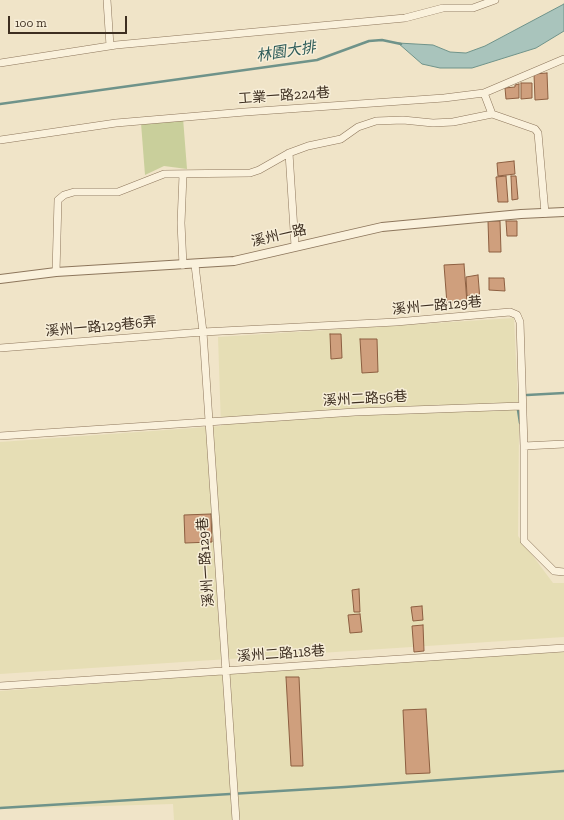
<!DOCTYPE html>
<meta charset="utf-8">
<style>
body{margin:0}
#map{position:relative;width:564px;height:820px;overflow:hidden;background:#f0e4c8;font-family:"Zilla Slab",serif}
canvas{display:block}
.scale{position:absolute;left:8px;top:16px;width:119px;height:18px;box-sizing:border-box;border:2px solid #3d2e20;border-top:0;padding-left:5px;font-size:12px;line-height:14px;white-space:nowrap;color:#3d2e20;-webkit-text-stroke:3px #f7eed8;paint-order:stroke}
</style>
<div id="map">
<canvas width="564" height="820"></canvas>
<div class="scale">100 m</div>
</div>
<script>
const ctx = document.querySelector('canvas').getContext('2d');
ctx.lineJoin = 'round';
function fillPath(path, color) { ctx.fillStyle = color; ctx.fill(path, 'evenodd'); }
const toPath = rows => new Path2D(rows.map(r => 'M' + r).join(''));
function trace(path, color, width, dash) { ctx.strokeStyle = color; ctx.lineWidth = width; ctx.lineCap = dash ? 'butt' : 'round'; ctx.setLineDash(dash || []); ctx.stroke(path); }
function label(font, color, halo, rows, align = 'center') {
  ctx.font = font + ' "Zilla Slab","Noto Sans TC",serif'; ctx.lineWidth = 3; ctx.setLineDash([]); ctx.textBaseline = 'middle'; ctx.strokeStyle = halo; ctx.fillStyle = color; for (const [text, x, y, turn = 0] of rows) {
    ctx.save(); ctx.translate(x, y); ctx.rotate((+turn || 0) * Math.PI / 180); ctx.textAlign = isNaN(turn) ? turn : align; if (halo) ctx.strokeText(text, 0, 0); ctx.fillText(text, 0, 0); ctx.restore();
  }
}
fillPath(toPath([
 [514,318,519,426,518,536,553,583,564,583,564,637,0,674,0,442,221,426,218,337],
 [564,652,564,820,174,820,173,804,0,809,0,691,442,658]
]), '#e6deb5');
fillPath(toPath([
 [183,118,187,169,164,166,145,175,141,123]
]), '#c9cf9b');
const water = toPath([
 [564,4,564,31,536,48,472,68,440,68,422,64,398,43,433,45,450,52,466,53,485,46,564,4]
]);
fillPath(water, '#a9c4bc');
trace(water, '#6f938a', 1);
trace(toPath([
 [0,104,317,60,369,41,382,40,401,44],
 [527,395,564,393],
 [518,410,520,423],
 [0,808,345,787,564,771]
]), '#6f938a', 2.5);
const building = toPath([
 [547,73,548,99,535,100,534,74,547,73],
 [521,83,532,83,532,98,521,99,521,83],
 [519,84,519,98,506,99,505,88,515,87,515,85,519,84],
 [514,161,515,174,498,176,497,163,514,161],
 [506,176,508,202,498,202,496,177,506,176],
 [511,176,516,176,518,199,512,200,511,176],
 [488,221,500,221,501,252,489,252,488,221],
 [506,221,517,221,517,236,507,236,506,221],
 [464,264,467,303,447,304,444,265,464,264],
 [478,275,480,300,471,301,471,295,467,296,466,277,478,275],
 [489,278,504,278,505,291,489,290,489,278],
 [330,334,341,334,342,358,331,359,330,334],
 [360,339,377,339,378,372,362,373,360,339],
 [211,514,212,542,185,543,184,515,211,514],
 [359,589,360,612,354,612,352,590,359,589],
 [422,606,423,620,413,621,411,607,422,606],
 [360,614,362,632,350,633,348,615,360,614],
 [423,625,424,651,414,652,412,626,423,625],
 [286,677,299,677,303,766,291,766,286,677],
 [426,709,430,773,406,774,403,710,426,709]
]);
fillPath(building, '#cf9f7d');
trace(building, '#8d5f41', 1);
const minor = toPath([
 [107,0,110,46],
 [0,63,116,45,405,18,443,8,473,8,495,0],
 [484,93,492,114,535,129,538,133,545,213],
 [0,140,116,123,245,112,444,98,484,93,564,59],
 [289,153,295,246],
 [183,175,181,223,183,265],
 [195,265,203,332,236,820],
 [56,272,58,200,64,195,74,192,118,192,164,174,250,173,259,170,289,153,308,146,341,139,358,127,376,121,403,120,433,123,453,122,492,114],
 [0,348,203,332,396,322,510,312,517,315,520,322,524,446,524,541,554,571,564,572],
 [0,436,355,412,521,406],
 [524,446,564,444],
 [0,686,564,648]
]);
const tertiary = toPath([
 [0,279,56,272,234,261,382,227,521,214,564,212]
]);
trace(minor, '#8d765c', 8);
trace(tertiary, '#8d765c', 10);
trace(minor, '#faf1dc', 7);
trace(tertiary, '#faf1dc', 8);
label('14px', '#3d2e20', '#f7eed8', [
 ["工業一路224巷",284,96,-4],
 ["溪州一路",279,236,-13],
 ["溪州一路129巷",437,306,-5],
 ["溪州一路129巷6弄",101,327,-5],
 ["溪州二路56巷",365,399,-3],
 ["溪州一路129巷",206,562,-94],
 ["溪州二路118巷",281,654,-4]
]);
label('italic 15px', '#2f5d5a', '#f7eed8', [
 ["林園大排",286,52,-9]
]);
</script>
